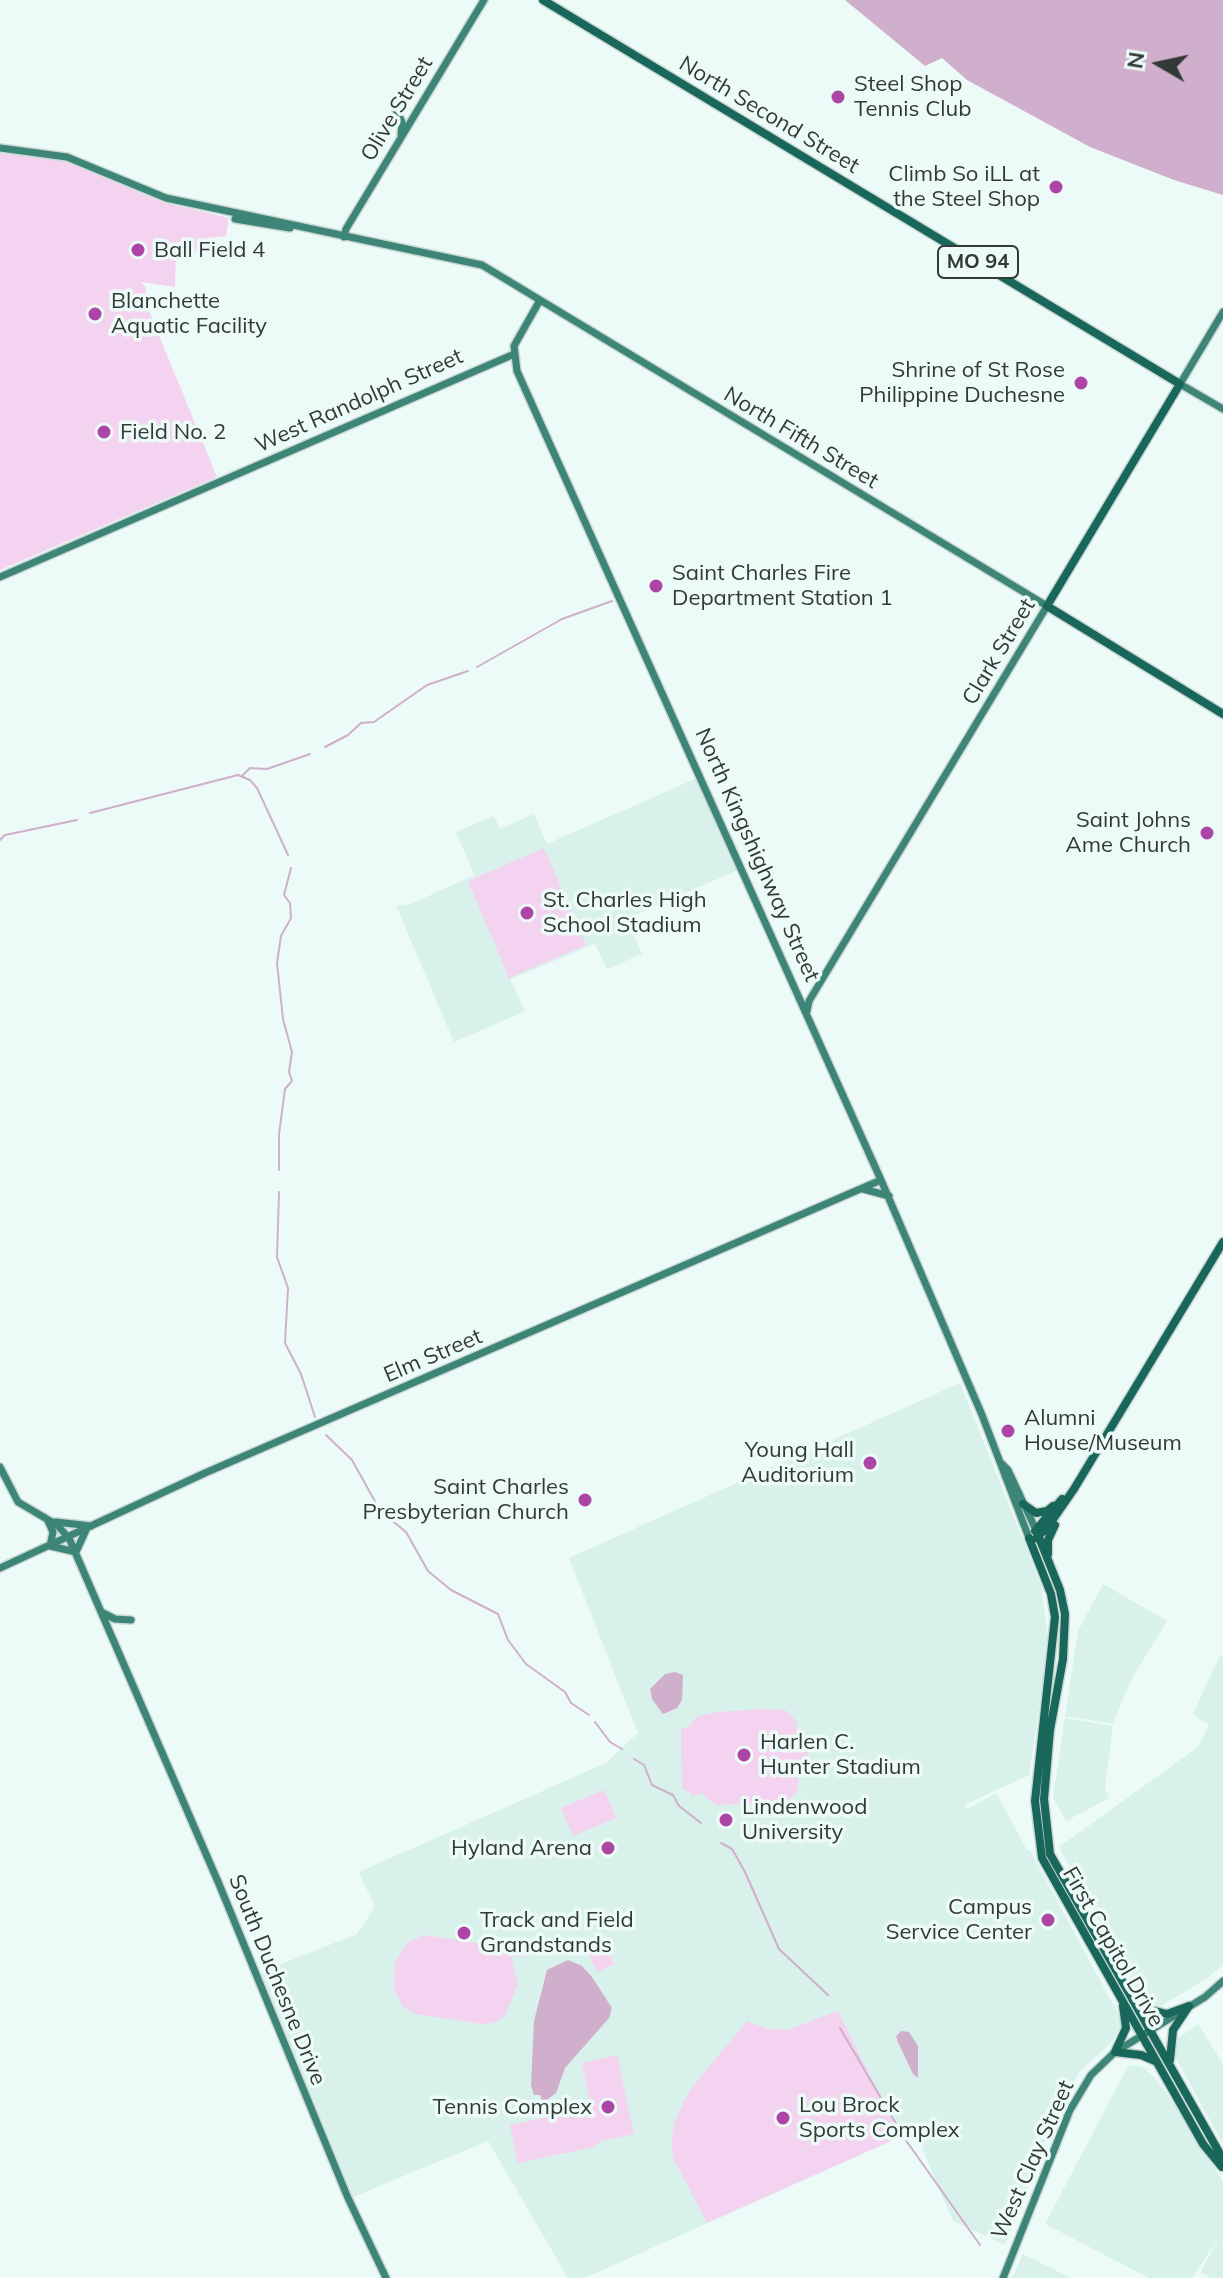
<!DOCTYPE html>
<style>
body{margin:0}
#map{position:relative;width:1223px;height:2278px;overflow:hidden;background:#ecfbf7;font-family:Mulish,sans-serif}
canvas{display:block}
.north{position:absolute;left:1119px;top:24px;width:80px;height:80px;-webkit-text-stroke:6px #ecfbf7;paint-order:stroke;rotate:279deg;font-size:22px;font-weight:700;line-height:32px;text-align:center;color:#333937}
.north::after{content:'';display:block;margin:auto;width:28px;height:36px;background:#333937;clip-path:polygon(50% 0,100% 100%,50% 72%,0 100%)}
</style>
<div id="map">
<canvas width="1223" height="2278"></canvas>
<div class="north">N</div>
</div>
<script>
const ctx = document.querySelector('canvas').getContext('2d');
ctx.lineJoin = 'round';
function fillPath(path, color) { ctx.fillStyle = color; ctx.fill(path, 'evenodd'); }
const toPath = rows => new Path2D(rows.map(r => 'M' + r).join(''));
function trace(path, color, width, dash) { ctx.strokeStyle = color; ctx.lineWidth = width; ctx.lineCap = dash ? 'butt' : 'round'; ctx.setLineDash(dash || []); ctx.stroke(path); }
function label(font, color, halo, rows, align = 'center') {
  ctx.font = font + ' Mulish,sans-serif'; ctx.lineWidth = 7; ctx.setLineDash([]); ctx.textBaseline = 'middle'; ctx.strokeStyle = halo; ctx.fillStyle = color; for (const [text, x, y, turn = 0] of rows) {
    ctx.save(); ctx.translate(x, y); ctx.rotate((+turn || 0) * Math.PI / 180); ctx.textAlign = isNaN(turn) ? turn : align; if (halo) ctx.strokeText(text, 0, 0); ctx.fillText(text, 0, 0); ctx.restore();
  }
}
fillPath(toPath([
 [697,778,738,870,627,919,642,954,607,969,595,944,510,979,525,1011,454,1042,396,906,411,904,474,875,456,832,494,816,500,829,534,814,547,844],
 [960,1383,1041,1585,1049,1644,1029,1775,964,1805,967,1809,996,1793,1027,1850,1030,1850,1123,2023,1112,2042,1080,2071,1060,2103,1005,2245,953,2221,914,2130,585,2278,568,2278,488,2141,353,2197,261,1972,357,1934,375,1907,359,1872,606,1763,638,1733,569,1558],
 [1103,1584,1167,1621,1131,1680,1113,1724,1065,1716,1078,1631],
 [1220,1655,1223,1657,1223,1965,1209,1977,1158,2008,1146,2003,1139,1994,1059,1847,1198,1747,1209,1725,1193,1714],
 [1065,1718,1113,1726,1105,1787,1109,1798,1066,1821,1053,1798],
 [1198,2024,1223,2064,1223,2144,1176,2059,1174,2041],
 [1128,2066,1141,2066,1155,2078,1183,2116,1223,2182,1223,2278,1211,2278,1201,2272,1218,2238,1192,2278,1149,2278,1045,2224],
 [1023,2254,1071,2278,1012,2278]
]), '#d9f1eb');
fillPath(toPath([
 [0,153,65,161,165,203,229,218,226,236,208,238,204,251,176,254,175,287,140,282,146,287,145,301,217,477,0,570],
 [544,848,586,945,509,978,468,881],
 [765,1709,785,1710,797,1722,797,1739,807,1743,808,1770,798,1773,798,1790,788,1802,716,1805,701,1793,692,1797,691,1793,682,1788,681,1728,687,1728,697,1717,715,1712],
 [604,1790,616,1818,573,1836,561,1808],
 [424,1935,522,1950,521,1957,511,1956,518,1984,505,2016,493,2023,482,2024,416,2014,403,2007,394,1988,395,1962,407,1943],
 [604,1943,614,1964,597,1972,587,1950],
 [838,2011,900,2137,707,2223,674,2160,671,2145,674,2123,689,2091,747,2021,768,2029,787,2030],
 [617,2055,634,2134,601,2141,594,2147,518,2163,510,2125,585,2109,591,2105,582,2063]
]), '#f3d3ef');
fillPath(toPath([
 [845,0,1223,0,1223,195,1174,180,1090,147,967,80,942,58,925,66],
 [675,1672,683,1675,682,1700,677,1708,663,1714,652,1699,650,1689,665,1674],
 [568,1960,582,1966,592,1977,612,2008,609,2018,565,2068,556,2093,543,2103,540,2095,534,2095,531,2085,534,2021,547,1970],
 [901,2031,909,2032,918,2046,918,2078,913,2074,898,2042,896,2036]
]), '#cfafcb');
trace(toPath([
 [477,667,562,619,612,601],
 [325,747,348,735,361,723,374,722,427,685,468,671],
 [243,775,250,768,267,769,310,754],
 [90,813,238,775,250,780,257,788,288,855],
 [0,840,5,835,77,820],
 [279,1170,279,1134,285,1089,292,1081,289,1072,292,1052,283,1019,277,963,281,936,291,918,290,903,284,895,291,868],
 [279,1192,277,1257,288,1288,285,1343,301,1374,315,1417],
 [326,1435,352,1460,377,1505],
 [384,1514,406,1532,428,1571,451,1590,498,1614,508,1640,526,1664,565,1692,571,1703,589,1715],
 [595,1722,610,1742,622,1749],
 [634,1759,644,1765,652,1785,673,1795,679,1806,701,1823],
 [721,1843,732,1849,745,1872,779,1949,828,1995],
 [840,2028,905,2139,980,2245]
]), '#cfafcb', 2);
const secondary = toPath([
 [396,110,402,122,401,134],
 [0,148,67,157,166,198,482,265,1047,606,809,1001,807,1011],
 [235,219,290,228],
 [344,237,346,229,484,0],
 [540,300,514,346,517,371,881,1180,982,1415,1029,1538],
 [1223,312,1180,384,1223,409],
 [0,577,512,355],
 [863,1189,889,1196],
 [1001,1463,1008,1470,1036,1530],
 [0,1467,18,1502,57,1525,69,1538,219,1884,348,2198,386,2278],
 [48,1521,53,1532,50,1546,76,1552],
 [56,1522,91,1526],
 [76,1552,86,1530],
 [0,1568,205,1473,881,1180],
 [103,1613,115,1619,131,1620],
 [1003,2278,1070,2110,1091,2075,1115,2052,1205,1997,1223,1981]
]);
const primary = toPath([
 [543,0,1180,384,1047,606,1223,714],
 [1023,1504,1036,1513,1047,1511,1053,1506],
 [1036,1530,1060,1590,1065,1614,1063,1659,1050,1730,1044,1799,1050,1854,1219,2152,1222,2167],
 [1035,1531,1062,1499],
 [1029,1538,1051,1594,1055,1617,1035,1801,1042,1858,1203,2144,1221,2166],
 [1036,1538,1047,1528,1074,1489,1223,1242],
 [1048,1554,1048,1540,1055,1525],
 [1123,2006,1126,2028,1115,2052,1141,2055,1155,2061],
 [1140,2007,1167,2014,1189,2006],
 [1170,2060,1173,2030,1189,2006]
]);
trace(secondary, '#cbd8d4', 10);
trace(primary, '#cbd8d4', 11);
trace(secondary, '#3d8677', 7);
trace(primary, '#19675a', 8);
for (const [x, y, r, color] of [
 [838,97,8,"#ad45a7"],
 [1056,187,8,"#ad45a7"],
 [138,250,8,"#ad45a7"],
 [95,314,8,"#ad45a7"],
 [1081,383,8,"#ad45a7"],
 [104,432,8,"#ad45a7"],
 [656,586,8,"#ad45a7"],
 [1207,833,8,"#ad45a7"],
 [527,913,8,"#ad45a7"],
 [1008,1431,8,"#ad45a7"],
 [870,1463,8,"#ad45a7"],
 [585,1500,8,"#ad45a7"],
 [744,1755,8,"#ad45a7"],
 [726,1820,8,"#ad45a7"],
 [608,1848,8,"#ad45a7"],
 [1048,1920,8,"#ad45a7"],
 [464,1933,8,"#ad45a7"],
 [608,2107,8,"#ad45a7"],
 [783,2118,8,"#ad45a7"]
]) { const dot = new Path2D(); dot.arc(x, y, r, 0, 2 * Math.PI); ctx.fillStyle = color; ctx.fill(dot); trace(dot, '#ecfbf7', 3); }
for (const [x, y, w] of [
 [978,262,80]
]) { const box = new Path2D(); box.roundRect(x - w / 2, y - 16, w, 32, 6); ctx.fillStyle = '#ecfbf7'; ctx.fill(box); trace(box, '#333937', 2); }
label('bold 20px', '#333937', null, [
 ["MO 94",978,262]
]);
label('22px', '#333937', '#ecfbf7', [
 ["Steel Shop",854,84],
 ["Tennis Club",854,109],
 ["Climb So iLL at",1040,174,"right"],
 ["the Steel Shop",1040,199,"right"],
 ["Ball Field 4",154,250],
 ["Blanchette",111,301],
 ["Aquatic Facility",111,326],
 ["Shrine of St Rose",1065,370,"right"],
 ["Philippine Duchesne",1065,395,"right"],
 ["Field No. 2",120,432],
 ["Saint Charles Fire",672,573],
 ["Department Station 1",672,598],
 ["Saint Johns",1191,820,"right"],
 ["Ame Church",1191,845,"right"],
 ["St. Charles High",543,900],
 ["School Stadium",543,925],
 ["Alumni",1024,1418],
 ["House/Museum",1024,1443],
 ["Young Hall",854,1450,"right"],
 ["Auditorium",854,1475,"right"],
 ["Saint Charles",569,1487,"right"],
 ["Presbyterian Church",569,1512,"right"],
 ["Harlen C.",760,1742],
 ["Hunter Stadium",760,1767],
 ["Lindenwood",742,1807],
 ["University",742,1832],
 ["Hyland Arena",592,1848,"right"],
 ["Campus",1032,1907,"right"],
 ["Service Center",1032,1932,"right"],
 ["Track and Field",480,1920],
 ["Grandstands",480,1945],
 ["Lou Brock",799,2105],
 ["Sports Complex",799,2130],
 ["Tennis Complex",592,2107,"right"]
], 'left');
label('22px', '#333937', '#ecfbf7', [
 ["Olive Street",397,109,-59],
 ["North Second Street",769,115,31],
 ["West Randolph Street",359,401,-24],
 ["North Fifth Street",801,438,31],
 ["Clark Street",999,652,-59],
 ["North Kingshighway Street",757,855,66],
 ["Elm Street",433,1356,-23],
 ["First Capitol Drive",1113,1947,60],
 ["South Duchesne Drive",277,1980,68],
 ["West Clay Street",1033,2160,-66]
]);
</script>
